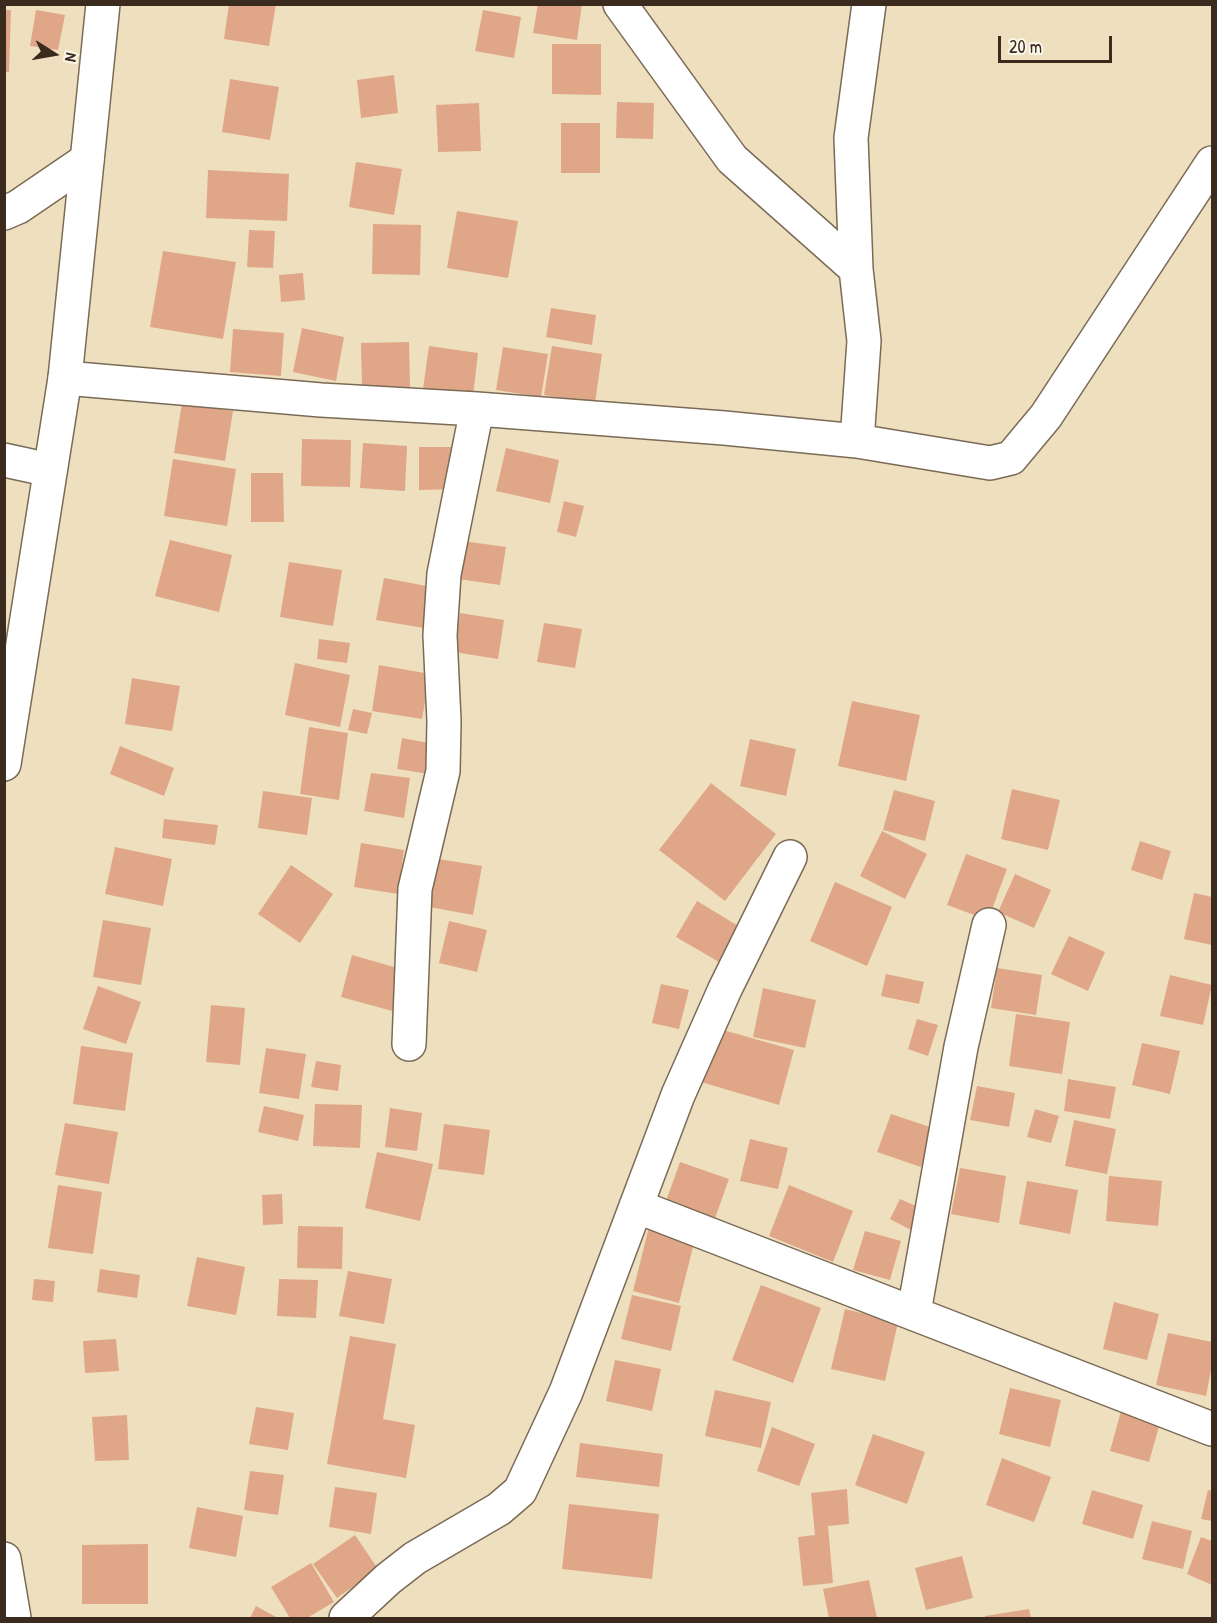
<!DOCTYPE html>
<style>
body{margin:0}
#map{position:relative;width:1217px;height:1623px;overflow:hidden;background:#eee0be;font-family:"Patrick Hand",sans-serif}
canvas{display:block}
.frame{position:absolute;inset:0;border:6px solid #3b2a1e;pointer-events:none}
.north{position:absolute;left:24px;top:24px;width:60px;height:60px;-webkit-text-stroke:4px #fbf7ec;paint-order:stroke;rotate:101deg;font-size:16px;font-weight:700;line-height:24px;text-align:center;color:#3b2a1e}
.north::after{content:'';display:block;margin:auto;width:21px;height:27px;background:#3b2a1e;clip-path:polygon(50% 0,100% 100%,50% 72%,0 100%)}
.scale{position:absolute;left:998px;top:36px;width:114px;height:27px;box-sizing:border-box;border:3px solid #3b2a1e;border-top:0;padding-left:8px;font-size:18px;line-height:21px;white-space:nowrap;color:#3b2a1e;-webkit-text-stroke:4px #fbf7ec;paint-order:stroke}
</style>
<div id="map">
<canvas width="1217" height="1623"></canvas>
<div class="frame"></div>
<div class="north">N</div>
<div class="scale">20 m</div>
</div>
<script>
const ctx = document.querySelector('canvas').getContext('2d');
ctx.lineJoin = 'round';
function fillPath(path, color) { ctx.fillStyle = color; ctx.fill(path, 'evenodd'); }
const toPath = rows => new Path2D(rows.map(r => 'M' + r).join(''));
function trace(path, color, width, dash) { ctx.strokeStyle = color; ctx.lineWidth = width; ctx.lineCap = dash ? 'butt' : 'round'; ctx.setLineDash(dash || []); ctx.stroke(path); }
fillPath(toPath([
 [229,4,276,4,269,46,224,39],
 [538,4,582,4,577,40,533,33],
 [4,10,11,10,9,72,4,72],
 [36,10,65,15,58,50,30,46],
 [483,10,521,17,514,58,475,51],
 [552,44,601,44,601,95,552,94],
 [394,75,398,113,361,118,357,80],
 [230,79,279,87,270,140,222,132],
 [617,102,654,103,653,139,616,138],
 [479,103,481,151,438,152,436,105],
 [561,123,600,123,600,173,561,173],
 [356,162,402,169,394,215,349,207],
 [208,170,289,174,287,221,206,218],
 [457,211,518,221,508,278,447,268],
 [373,224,421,225,420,275,372,274],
 [249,230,275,231,273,268,247,267],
 [163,251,236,262,223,339,150,327],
 [303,273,305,300,281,302,279,275],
 [551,308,596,315,592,345,546,337],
 [302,328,344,337,336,381,293,372],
 [233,329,284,333,281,376,230,372],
 [409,342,410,387,362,388,361,343],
 [429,346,478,353,473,396,423,389],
 [552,346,602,354,595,403,544,395],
 [503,347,548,354,541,397,496,390],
 [182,403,233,411,225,461,174,453],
 [302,439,351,440,350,487,301,486],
 [363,443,407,446,405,491,360,488],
 [419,447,456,447,457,489,419,490],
 [506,448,559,460,550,503,496,491],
 [173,459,236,469,227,526,164,516],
 [251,473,283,473,284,522,251,522],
 [564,501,584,506,576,537,557,532],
 [170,540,232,555,219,612,155,596],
 [463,541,506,547,500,585,458,579],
 [289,562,342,570,333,626,280,617],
 [384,578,432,587,424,628,376,620],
 [460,613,504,620,498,659,454,652],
 [544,623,582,629,575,668,537,662],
 [319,639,350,643,347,663,317,659],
 [295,663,350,675,340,727,285,715],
 [379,665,430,674,422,719,372,711],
 [132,678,180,686,172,731,125,724],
 [852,701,920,715,906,781,838,766],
 [353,709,372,713,367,734,348,730],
 [309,727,348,733,339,800,300,794],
 [402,738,434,744,429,774,397,769],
 [750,739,796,749,786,796,740,786],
 [120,746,174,768,164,796,110,774],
 [371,773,410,778,404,818,364,811],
 [711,783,776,834,725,901,659,850],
 [1012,789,1060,800,1048,850,1001,839],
 [894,790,935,801,925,841,883,830],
 [263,791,312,798,307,835,258,828],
 [164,819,218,825,215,845,162,838],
 [882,831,927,854,905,899,860,876],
 [1140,841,1171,851,1162,880,1131,870],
 [361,843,404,850,398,894,354,887],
 [115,847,172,859,163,906,105,894],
 [966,854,1007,869,988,920,947,905],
 [432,858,482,866,473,915,424,906],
 [291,865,333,894,300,943,258,914],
 [1015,874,1051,890,1034,928,998,912],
 [835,882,892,907,867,966,810,941],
 [1194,893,1212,897,1212,945,1184,939],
 [697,901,740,927,719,962,676,937],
 [103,920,151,928,141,985,93,977],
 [449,921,487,930,477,972,439,963],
 [1069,936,1105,952,1088,991,1051,974],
 [352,955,408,971,396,1012,341,997],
 [997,968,1042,975,1036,1015,991,1008],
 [886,974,924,982,919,1004,881,996],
 [1170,975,1212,985,1203,1025,1160,1016],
 [661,984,689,990,679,1029,652,1023],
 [98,986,141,1002,126,1044,83,1029],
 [763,988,816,1000,805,1048,753,1037],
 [211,1005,245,1008,240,1065,206,1062],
 [1016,1014,1070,1022,1062,1074,1009,1066],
 [917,1019,938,1025,928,1056,908,1049],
 [716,1028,794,1050,779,1105,701,1082],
 [1142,1043,1180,1051,1170,1094,1132,1085],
 [81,1046,133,1053,125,1111,73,1104],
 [266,1048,306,1054,299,1099,259,1093],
 [316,1061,341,1065,338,1091,311,1087],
 [1068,1079,1116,1087,1110,1119,1064,1111],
 [977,1086,1015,1093,1009,1127,970,1120],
 [315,1104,362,1105,360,1148,313,1146],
 [264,1106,304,1115,298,1141,258,1132],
 [390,1108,422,1113,417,1151,385,1147],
 [1035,1109,1059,1116,1051,1143,1027,1137],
 [891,1114,933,1128,921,1167,877,1152],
 [1074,1120,1116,1129,1107,1174,1065,1166],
 [65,1123,118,1132,109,1184,55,1175],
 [444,1124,490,1130,484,1175,438,1169],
 [750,1139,788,1148,778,1189,740,1181],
 [377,1152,433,1164,420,1221,365,1208],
 [680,1162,729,1179,714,1221,665,1204],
 [960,1168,1006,1176,999,1223,951,1214],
 [1109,1176,1162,1181,1158,1226,1106,1221],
 [1027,1181,1078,1190,1070,1234,1019,1224],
 [58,1185,102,1192,93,1254,48,1248],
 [789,1185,853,1211,833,1262,769,1236],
 [282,1194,283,1224,263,1225,262,1195],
 [900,1199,925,1210,915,1232,890,1219],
 [298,1226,343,1227,342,1269,297,1268],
 [649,1227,695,1239,679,1303,633,1291],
 [865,1231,901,1241,890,1280,853,1270],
 [197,1257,245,1267,236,1315,187,1306],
 [100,1269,140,1275,137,1298,97,1292],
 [348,1271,392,1279,384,1324,339,1316],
 [34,1279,55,1281,53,1302,32,1300],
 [279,1279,318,1280,316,1318,277,1316],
 [761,1285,821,1308,793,1383,732,1360],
 [632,1295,681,1306,671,1351,621,1339],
 [1114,1302,1159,1314,1147,1360,1103,1349],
 [845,1309,898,1322,885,1381,831,1369],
 [1168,1333,1212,1342,1212,1365,1206,1396,1156,1385],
 [350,1336,396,1344,383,1419,415,1425,406,1478,327,1464],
 [116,1339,119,1371,85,1373,83,1341],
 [615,1360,661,1369,652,1411,606,1401],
 [1010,1388,1061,1400,1050,1447,999,1434],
 [715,1390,771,1402,761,1448,705,1436],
 [256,1407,294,1413,288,1450,249,1444],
 [1121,1411,1160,1423,1149,1462,1110,1451],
 [127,1415,129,1460,95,1461,92,1417],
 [772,1427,815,1444,799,1486,757,1471],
 [873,1434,925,1452,907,1504,855,1485],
 [580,1443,663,1454,659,1487,576,1477],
 [1002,1458,1051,1477,1034,1522,986,1505],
 [250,1471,284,1475,278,1515,244,1510],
 [335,1487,377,1493,371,1534,329,1527],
 [847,1489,849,1524,828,1526,833,1583,803,1586,798,1537,815,1535,811,1493],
 [1092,1490,1143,1505,1133,1539,1082,1524],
 [1208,1490,1212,1491,1212,1521,1201,1519],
 [569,1504,659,1514,652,1579,562,1569],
 [197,1507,243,1516,236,1557,189,1548],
 [1152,1521,1192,1531,1183,1569,1142,1559],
 [355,1535,378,1569,337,1598,313,1564],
 [1201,1537,1212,1541,1212,1585,1187,1574],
 [148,1544,148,1604,82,1604,82,1545],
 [962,1556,973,1598,926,1610,915,1568],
 [311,1563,334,1602,307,1618,290,1618,271,1587],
 [869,1580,877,1618,829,1618,823,1589],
 [256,1606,278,1618,250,1618],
 [1029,1609,1031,1618,985,1618,985,1616]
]), '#dfa788');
const minor = toPath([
 [620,4,732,159,856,269],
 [4,213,18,207,87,160],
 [65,378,321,400,477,409,724,428,857,441,990,463,1011,458,1046,416,1212,163],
 [857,441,864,341,856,269,851,138,869,4],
 [4,460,50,470],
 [409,1044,415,889,443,771,444,721,440,635,444,574,477,409],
 [636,1206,1212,1429],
 [914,1312,961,1047,989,925],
 [346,1618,388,1579,415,1558,499,1509,520,1491,566,1392,678,1095,725,989,790,857]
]);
const tertiary = toPath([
 [4,764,65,378,103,4],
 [4,1559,14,1618]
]);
trace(minor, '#7a6a56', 36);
trace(tertiary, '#7a6a56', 36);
trace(minor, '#fff', 33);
trace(tertiary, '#fff', 33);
</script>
